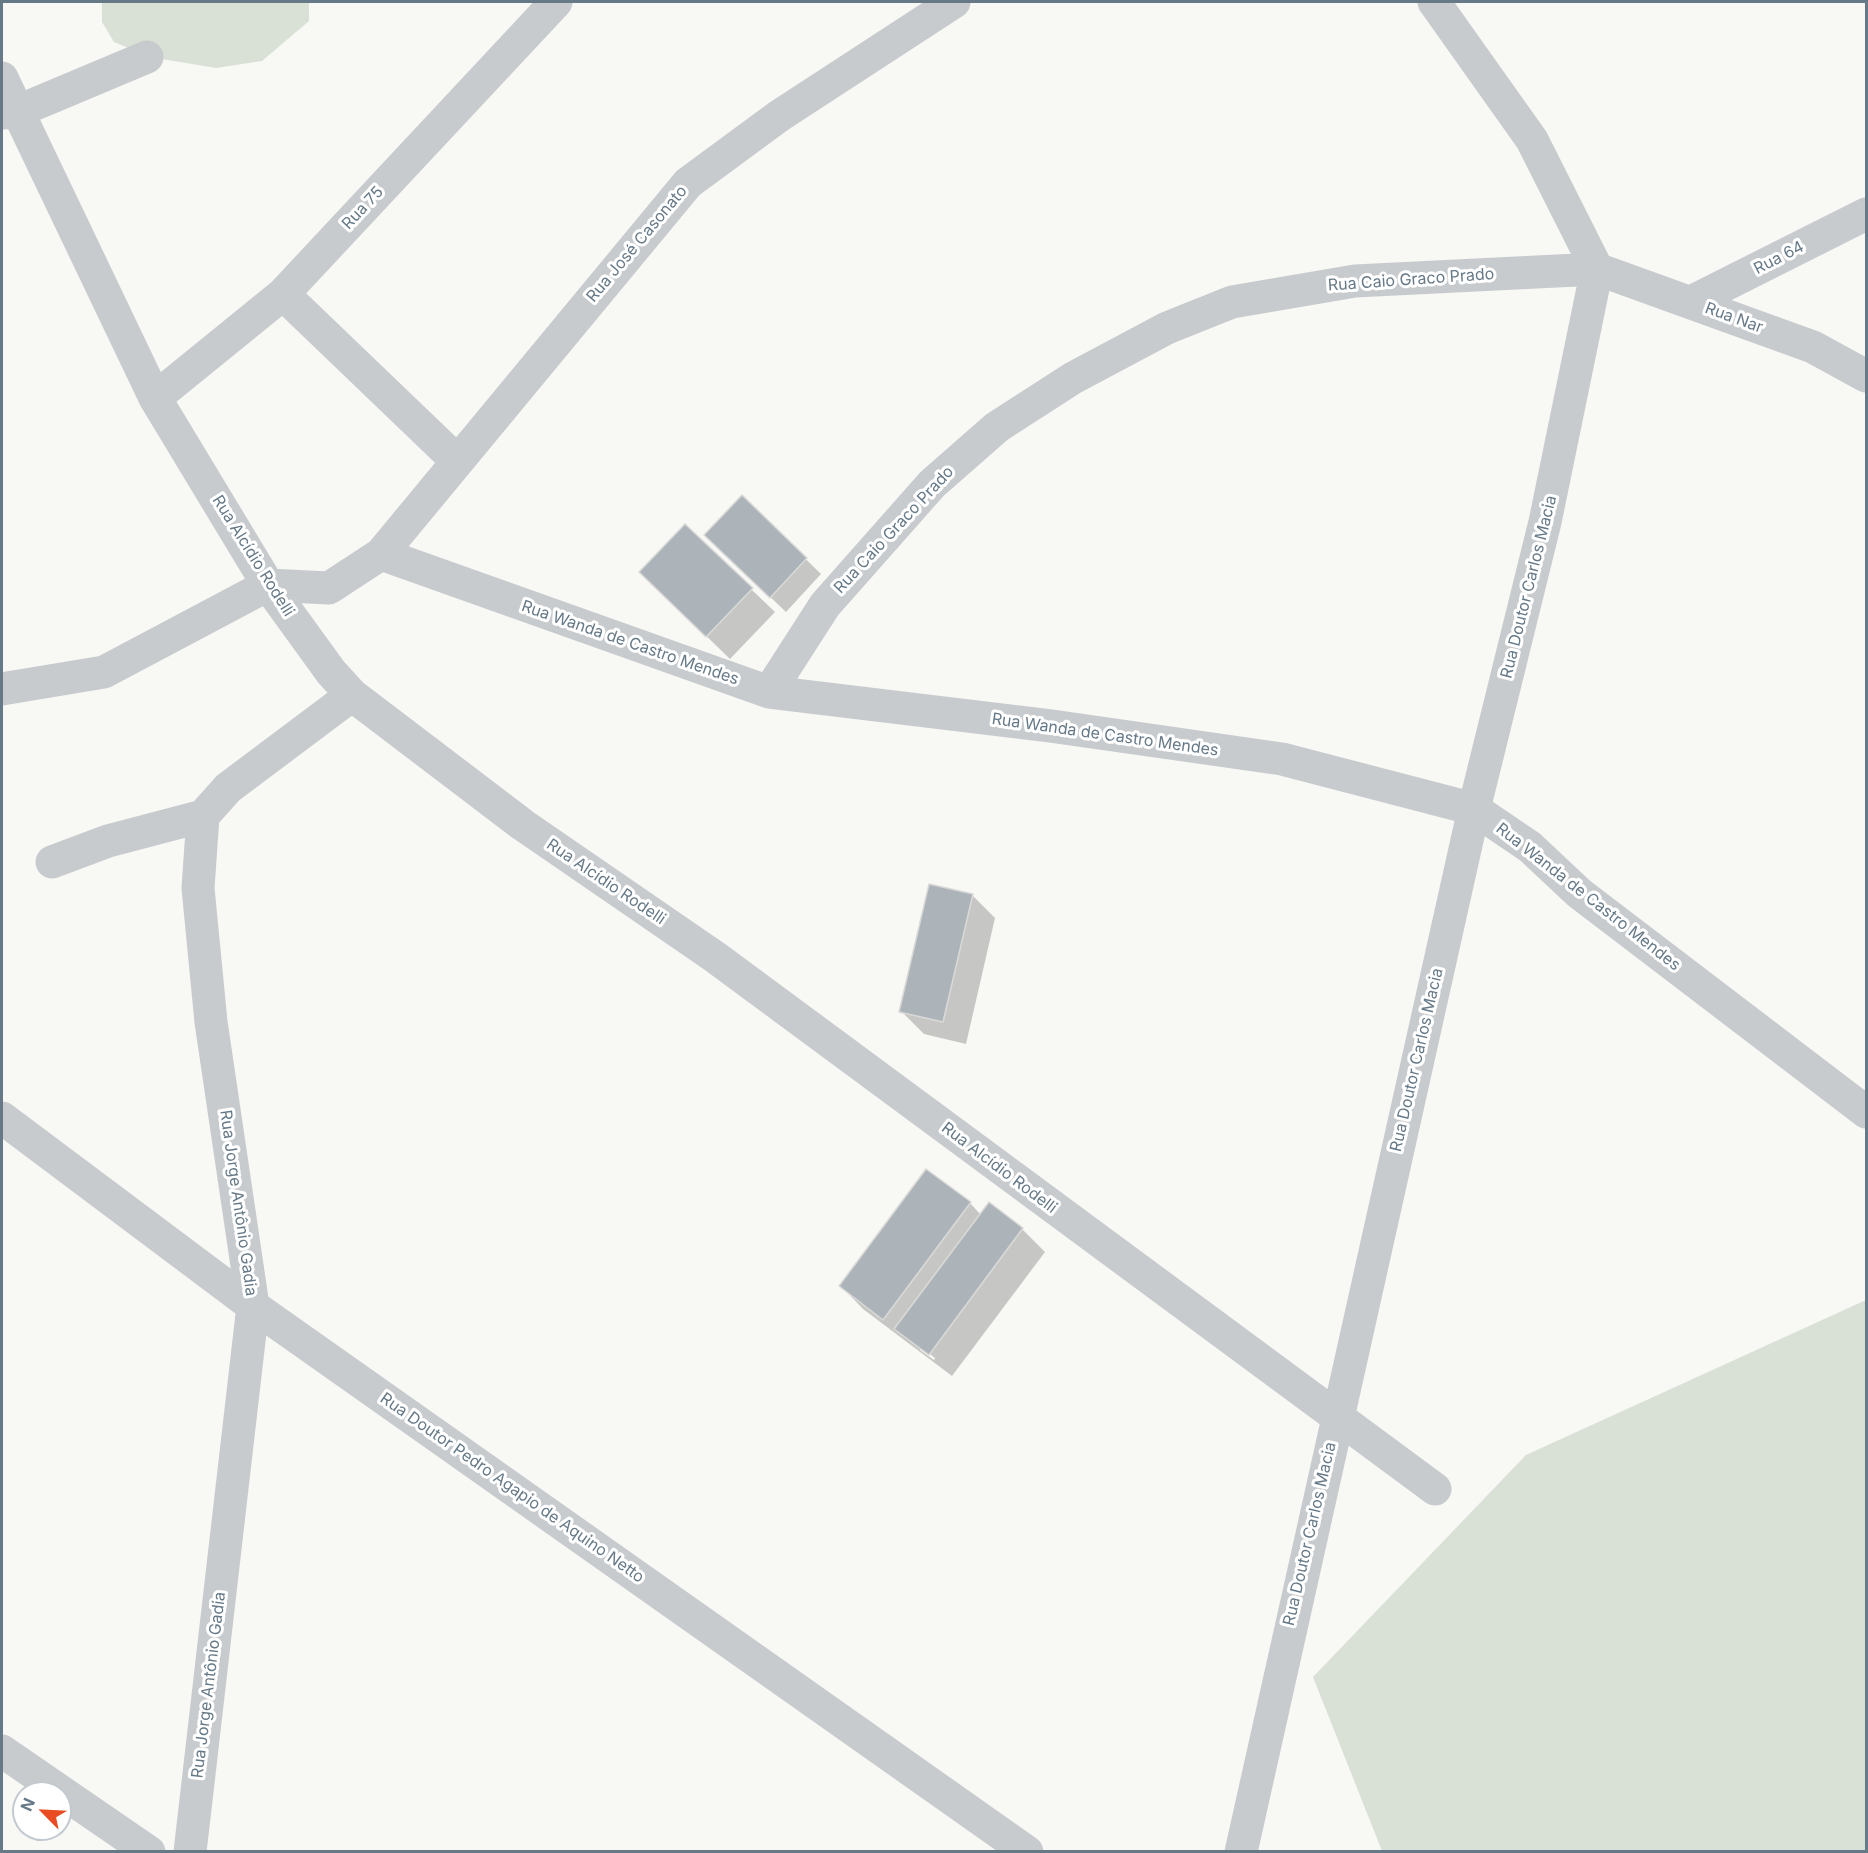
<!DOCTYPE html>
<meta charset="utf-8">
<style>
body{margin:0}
#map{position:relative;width:1868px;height:1853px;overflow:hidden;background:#f8f8f5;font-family:Inter,sans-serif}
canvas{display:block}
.frame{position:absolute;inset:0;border:3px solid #667987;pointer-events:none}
.north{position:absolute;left:12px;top:1781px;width:60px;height:60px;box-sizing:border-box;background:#fff;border:2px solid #c2c9cf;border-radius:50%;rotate:294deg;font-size:16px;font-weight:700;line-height:24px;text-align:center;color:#667987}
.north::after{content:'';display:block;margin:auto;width:21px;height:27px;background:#e94c23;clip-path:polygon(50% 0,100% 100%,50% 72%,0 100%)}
</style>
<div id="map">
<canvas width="1868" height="1853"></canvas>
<div class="frame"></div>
<div class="north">N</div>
</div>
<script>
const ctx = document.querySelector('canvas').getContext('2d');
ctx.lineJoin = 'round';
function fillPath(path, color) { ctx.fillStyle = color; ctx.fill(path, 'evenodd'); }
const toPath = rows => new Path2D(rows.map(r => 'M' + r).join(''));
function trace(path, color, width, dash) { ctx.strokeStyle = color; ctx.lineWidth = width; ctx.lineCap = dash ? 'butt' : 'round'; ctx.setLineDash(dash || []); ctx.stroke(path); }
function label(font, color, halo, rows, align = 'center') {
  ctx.font = font + ' Inter,sans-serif'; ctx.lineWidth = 6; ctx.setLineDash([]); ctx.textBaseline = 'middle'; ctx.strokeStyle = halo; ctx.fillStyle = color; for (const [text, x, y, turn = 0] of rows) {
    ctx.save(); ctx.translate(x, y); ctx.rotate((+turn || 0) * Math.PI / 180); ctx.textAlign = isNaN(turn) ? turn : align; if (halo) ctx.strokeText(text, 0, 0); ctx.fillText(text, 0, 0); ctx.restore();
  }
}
fillPath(toPath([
 [102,2,309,2,309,21,262,61,216,68,150,57,114,42,102,22],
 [1866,1300,1866,1851,1382,1851,1313,1677,1526,1455]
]), '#d9e0d5');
fillPath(toPath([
 [742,497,821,574,786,612,721,550],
 [685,526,775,612,730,659,664,595],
 [972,895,995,918,966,1044,924,1034,901,1011],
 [970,1203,981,1215,989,1204,1022,1229,1045,1252,952,1376,863,1309,841,1286],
 [920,1346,935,1358,934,1360,920,1350]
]), '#0003');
const building = toPath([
 [742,495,807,558,770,598,704,535,742,495],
 [685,524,753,588,706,637,639,572,685,524],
 [929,884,973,894,943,1022,899,1012,929,884],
 [926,1169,971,1202,883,1320,839,1286,926,1169],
 [989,1202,1023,1228,929,1355,894,1329,989,1202]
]);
fillPath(building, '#acb4ba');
trace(building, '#d9d9d7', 1.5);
trace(toPath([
 [1434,2,1532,140,1597,269],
 [2,78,155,398,268,585,331,672,352,695,523,825,715,957,1435,1489],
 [2,113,16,112,147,57],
 [283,294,456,460],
 [1691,302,1866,214],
 [155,398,283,294,556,2],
 [381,554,688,183,779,116,954,2],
 [2,689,104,672,268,585,329,588,381,554,769,692,1051,726,1282,759,1474,809,1530,847,1579,893,1866,1112],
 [769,692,825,605,932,484,997,427,1073,378,1167,328,1232,302,1355,281,1597,269,1813,347,1866,376],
 [52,862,108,841,203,816],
 [2,1118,253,1306,1027,1852],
 [2,1751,149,1852],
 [190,1852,253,1306,211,1022,198,888,203,816,228,788,352,695],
 [1241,1852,1474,809,1545,522,1597,269]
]), '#c8cbce', 33);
label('16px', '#667987', '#fff', [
 ["Rua 75",363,208,-47],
 ["Rua José Casonato",637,244,-50],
 ["Rua 64",1779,258,-27],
 ["Rua Caio Graco Prado",1411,280,-4],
 ["Rua Nar",1734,318,20],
 ["Rua Caio Graco Prado",894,530,-47],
 ["Rua Alcídio Rodelli",253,556,58],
 ["Rua Doutor Carlos Macia",1529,587,-76],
 ["Rua Wanda de Castro Mendes",630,643,19],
 ["Rua Wanda de Castro Mendes",1105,735,8],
 ["Rua Alcídio Rodelli",606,882,34],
 ["Rua Wanda de Castro Mendes",1588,897,38],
 ["Rua Doutor Carlos Macia",1417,1060,-77],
 ["Rua Alcídio Rodelli",999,1168,37],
 ["Rua Jorge Antônio Gadia",238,1203,82],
 ["Rua Doutor Pedro Agapio de Aquino Netto",512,1488,35],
 ["Rua Doutor Carlos Macia",1310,1534,-77],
 ["Rua Jorge Antônio Gadia",209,1685,-83]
]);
</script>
